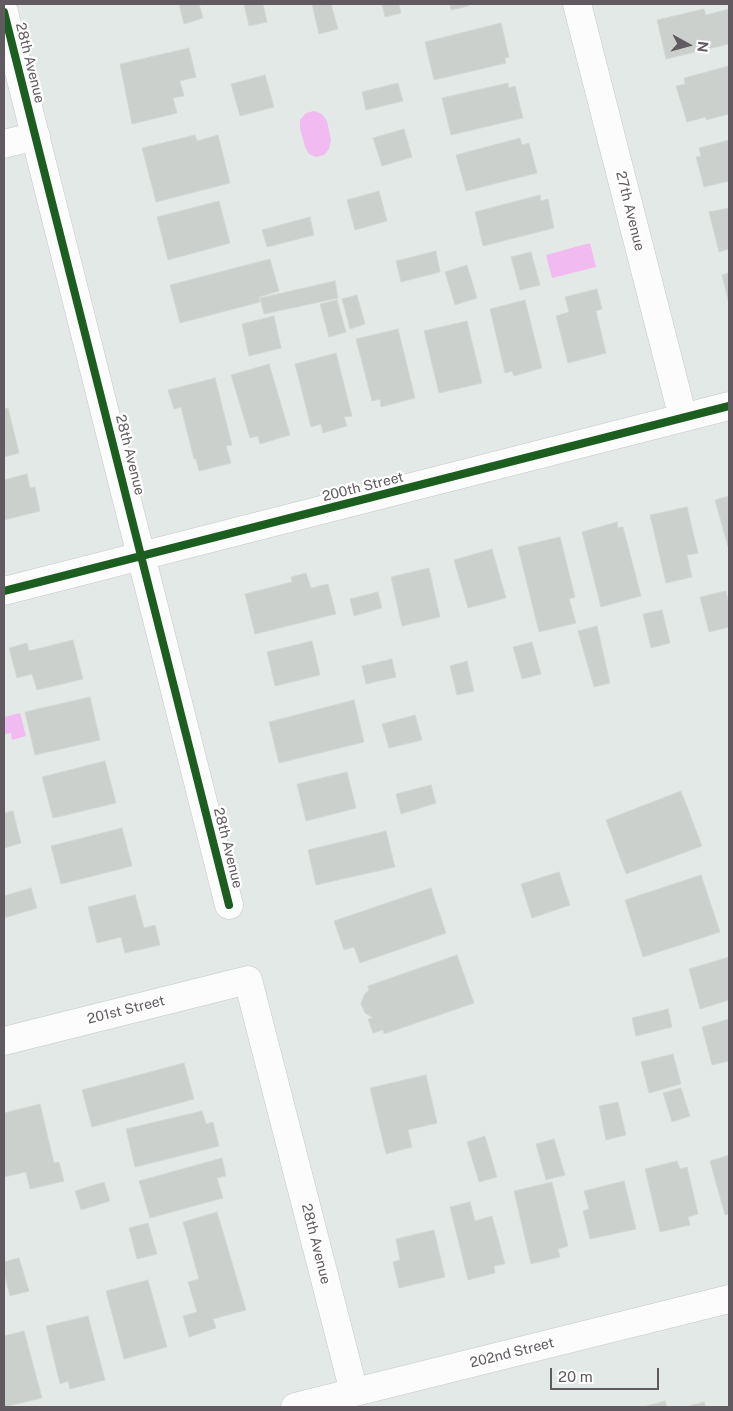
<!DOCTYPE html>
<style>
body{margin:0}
#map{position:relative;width:733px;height:1411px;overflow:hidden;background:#e3e9e6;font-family:"Public Sans",sans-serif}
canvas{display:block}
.frame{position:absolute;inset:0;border:5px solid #615a60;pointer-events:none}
.north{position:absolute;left:663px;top:20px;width:50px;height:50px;-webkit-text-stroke:4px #fff;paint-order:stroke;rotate:97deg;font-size:14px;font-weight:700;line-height:20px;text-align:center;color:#615a60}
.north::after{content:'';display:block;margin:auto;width:18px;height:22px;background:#615a60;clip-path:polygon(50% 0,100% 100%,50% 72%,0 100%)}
.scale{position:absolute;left:550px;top:1368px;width:109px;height:22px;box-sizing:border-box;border:2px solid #615a60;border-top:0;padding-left:6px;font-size:15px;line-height:18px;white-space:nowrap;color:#615a60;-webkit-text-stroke:4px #fff;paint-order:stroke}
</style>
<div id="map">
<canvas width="733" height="1411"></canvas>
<div class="frame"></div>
<div class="north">N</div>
<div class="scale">20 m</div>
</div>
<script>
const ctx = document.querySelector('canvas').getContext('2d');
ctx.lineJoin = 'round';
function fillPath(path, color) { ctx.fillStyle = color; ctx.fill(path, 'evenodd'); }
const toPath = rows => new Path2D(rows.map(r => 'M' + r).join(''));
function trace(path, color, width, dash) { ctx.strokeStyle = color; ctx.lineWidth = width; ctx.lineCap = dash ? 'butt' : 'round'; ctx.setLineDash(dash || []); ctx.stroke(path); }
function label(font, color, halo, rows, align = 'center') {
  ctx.font = font + ' "Public Sans",sans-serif'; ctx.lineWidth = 4.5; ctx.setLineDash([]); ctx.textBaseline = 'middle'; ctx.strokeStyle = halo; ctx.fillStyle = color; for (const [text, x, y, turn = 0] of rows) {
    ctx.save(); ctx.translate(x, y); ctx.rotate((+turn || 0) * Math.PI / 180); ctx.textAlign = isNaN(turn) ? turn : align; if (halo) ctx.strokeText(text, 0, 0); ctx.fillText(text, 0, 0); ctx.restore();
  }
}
fillPath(toPath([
 [314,111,322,114,327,121,331,140,329,149,324,155,316,157,309,154,305,147,300,128,300,120,306,113],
 [590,243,596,267,552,278,546,255],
 [20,713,26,736,12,740,11,733,4,734,4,717]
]), '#f1baf0');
const building = toPath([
 [179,4,199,4,203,18,184,24,179,4],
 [244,4,263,4,267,22,249,26,244,4],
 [312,4,331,4,338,29,319,34,312,4],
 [382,4,399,4,401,13,385,17,382,4],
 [450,4,468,4,469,6,451,10,450,4],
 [704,9,706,15,729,9,729,44,666,59,657,20,704,9],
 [501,23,509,57,505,58,506,63,434,80,425,42,501,23],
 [189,48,196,77,180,81,184,96,173,98,177,113,132,124,120,64,189,48],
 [729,66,729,114,706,120,706,117,687,122,676,86,685,84,684,78,729,66],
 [265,75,274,107,240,116,231,84,265,75],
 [398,83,403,101,366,110,362,92,398,83],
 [508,83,509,88,515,86,523,118,451,135,442,98,508,83],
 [404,129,412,157,382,166,373,138,404,129],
 [195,135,197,141,218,135,230,183,156,202,142,148,195,135],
 [520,138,522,145,529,143,537,173,466,191,456,155,520,138],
 [729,140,729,181,704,187,696,157,701,156,699,148,729,140],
 [379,191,387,221,355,230,347,200,379,191],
 [540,195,541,201,548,199,554,228,483,246,475,212,540,195],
 [219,201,230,243,168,260,157,217,219,201],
 [729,208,729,249,719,252,709,212,729,208],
 [310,217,314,235,267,247,262,230,310,217],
 [436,251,440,272,401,282,396,261,436,251],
 [531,252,540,285,520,290,511,257,531,252],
 [270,259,279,291,259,297,260,302,180,323,170,285,270,259],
 [467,265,477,298,455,305,445,272,467,265],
 [729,273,729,304,722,275,729,273],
 [335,281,338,298,264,314,260,298,335,281],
 [597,289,602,309,596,311,606,353,568,363,556,316,569,312,565,297,597,289],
 [357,295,365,324,350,329,342,299,357,295],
 [337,300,346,332,329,337,320,304,337,300],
 [525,300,542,368,514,376,512,371,505,373,490,309,525,300],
 [274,316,281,348,249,356,242,324,274,316],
 [467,321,482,383,439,393,424,331,467,321],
 [398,329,415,398,381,407,380,399,372,401,356,339,398,329],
 [336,353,352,416,344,417,347,426,323,433,321,424,311,427,295,364,336,353],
 [269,364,290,435,260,444,258,436,250,438,231,375,269,364],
 [215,378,232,445,226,446,231,463,199,471,196,459,194,459,181,407,174,409,168,390,215,378],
 [8,408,19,453,4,457,4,409,8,408],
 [27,474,30,488,35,487,40,511,4,520,4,480,27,474],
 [729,496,729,547,728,547,715,500,729,496],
 [687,507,698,553,687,555,692,577,666,583,650,515,687,507],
 [617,522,618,528,623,527,641,596,601,607,582,532,617,522],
 [560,537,575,597,569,599,576,623,539,632,518,547,560,537],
 [492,549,506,598,468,608,454,560,492,549],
 [429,568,440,617,402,626,391,577,429,568],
 [306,573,311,588,328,584,336,614,255,634,245,594,292,582,291,577,306,573],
 [726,591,729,605,729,627,709,632,700,597,726,591],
 [378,592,382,608,354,616,350,599,378,592],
 [662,610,670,643,651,648,643,614,662,610],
 [597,626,610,683,594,687,578,631,597,626],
 [73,640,83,679,37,690,32,674,17,678,9,648,27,643,29,651,73,640],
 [312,641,320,675,275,686,267,652,312,641],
 [532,642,541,674,522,679,513,647,532,642],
 [392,659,396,677,366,684,362,666,392,659],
 [467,661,474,691,457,695,450,666,467,661],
 [90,697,100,740,35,755,25,712,90,697],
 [354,700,364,742,279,763,269,722,354,700],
 [415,715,422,740,389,748,382,724,415,715],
 [105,761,116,803,53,818,42,777,105,761],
 [347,772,356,808,306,821,297,784,347,772],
 [431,785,436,803,401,814,396,794,431,785],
 [681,791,702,846,626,874,606,820,681,791],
 [13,811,21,843,4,848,4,813,13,811],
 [122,828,132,866,61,884,51,846,122,828],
 [386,831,395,867,316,885,308,850,386,831],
 [559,872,570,905,532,918,521,884,559,872],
 [701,875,720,932,643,957,625,900,701,875],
 [31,888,37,908,4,918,4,896,31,888],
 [431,888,446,933,360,963,354,947,344,950,334,921,431,888],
 [135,895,144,928,155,925,160,945,125,953,121,937,97,943,88,907,135,895],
 [457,955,474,1003,384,1034,383,1030,373,1033,368,1019,373,1018,365,1013,361,1004,364,995,369,990,368,986,457,955],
 [729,957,729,1000,700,1009,689,969,729,957],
 [668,1009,672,1027,636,1036,632,1018,668,1009],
 [729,1019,729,1061,712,1065,702,1027,729,1019],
 [673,1054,681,1084,649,1093,641,1062,673,1054],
 [184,1063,194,1099,92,1127,82,1090,184,1063],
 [426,1075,437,1123,408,1130,412,1147,386,1154,370,1088,426,1075],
 [681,1088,690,1116,672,1122,663,1093,681,1088],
 [618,1102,626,1135,606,1140,599,1106,618,1102],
 [40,1104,54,1163,59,1162,64,1181,30,1189,26,1172,4,1177,4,1113,40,1104],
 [202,1111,206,1124,213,1122,219,1146,135,1167,126,1129,202,1111],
 [485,1136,497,1177,479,1182,467,1142,485,1136],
 [554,1139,565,1175,546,1180,536,1144,554,1139],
 [729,1155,729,1214,725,1215,710,1161,729,1155],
 [222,1158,226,1176,217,1178,223,1198,150,1218,139,1181,222,1158],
 [677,1161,680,1169,687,1167,698,1214,688,1217,690,1225,660,1232,645,1169,677,1161],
 [624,1181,636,1229,590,1239,583,1211,589,1209,584,1191,624,1181],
 [104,1182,110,1201,81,1210,75,1191,104,1182],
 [552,1182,568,1246,558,1249,560,1257,531,1264,514,1191,552,1182],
 [470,1202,475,1221,492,1216,505,1264,494,1266,495,1273,468,1280,450,1207,470,1202],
 [217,1212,246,1310,213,1319,216,1328,189,1337,183,1316,197,1312,188,1282,199,1279,183,1222,217,1212],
 [148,1223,157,1254,137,1259,129,1228,148,1223],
 [434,1230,445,1277,399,1288,393,1262,400,1260,396,1239,434,1230],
 [19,1258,29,1291,10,1296,4,1273,4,1262,19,1258],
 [148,1280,167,1347,124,1359,106,1291,148,1280],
 [88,1316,105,1380,70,1389,68,1381,60,1384,46,1326,88,1316],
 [24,1331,42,1398,4,1407,4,1336,24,1331],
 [665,1401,667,1407,643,1407,665,1401],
 [704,1402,706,1407,685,1407,704,1402]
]);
fillPath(building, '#ccd0cd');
trace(building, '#d2d8d4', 1);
const minor = toPath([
 [577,4,683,418],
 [4,12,229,905],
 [4,144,36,136],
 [4,591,729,406],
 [4,1041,248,980,354,1392],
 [295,1407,729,1299]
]);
trace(minor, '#c5c6c6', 29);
trace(minor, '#fbfcfb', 28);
trace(toPath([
 [4,12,229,905],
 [4,591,729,406]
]), '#1b5e20', 8);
label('14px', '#615a60', '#fff', [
 ["28th Avenue",30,63,76],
 ["27th Avenue",630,211,76],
 ["28th Avenue",130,455,76],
 ["200th Street",363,487,-14],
 ["28th Avenue",228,848,76],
 ["201st Street",126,1010,-14],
 ["28th Avenue",316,1244,76],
 ["202nd Street",512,1353,-14]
]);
</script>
